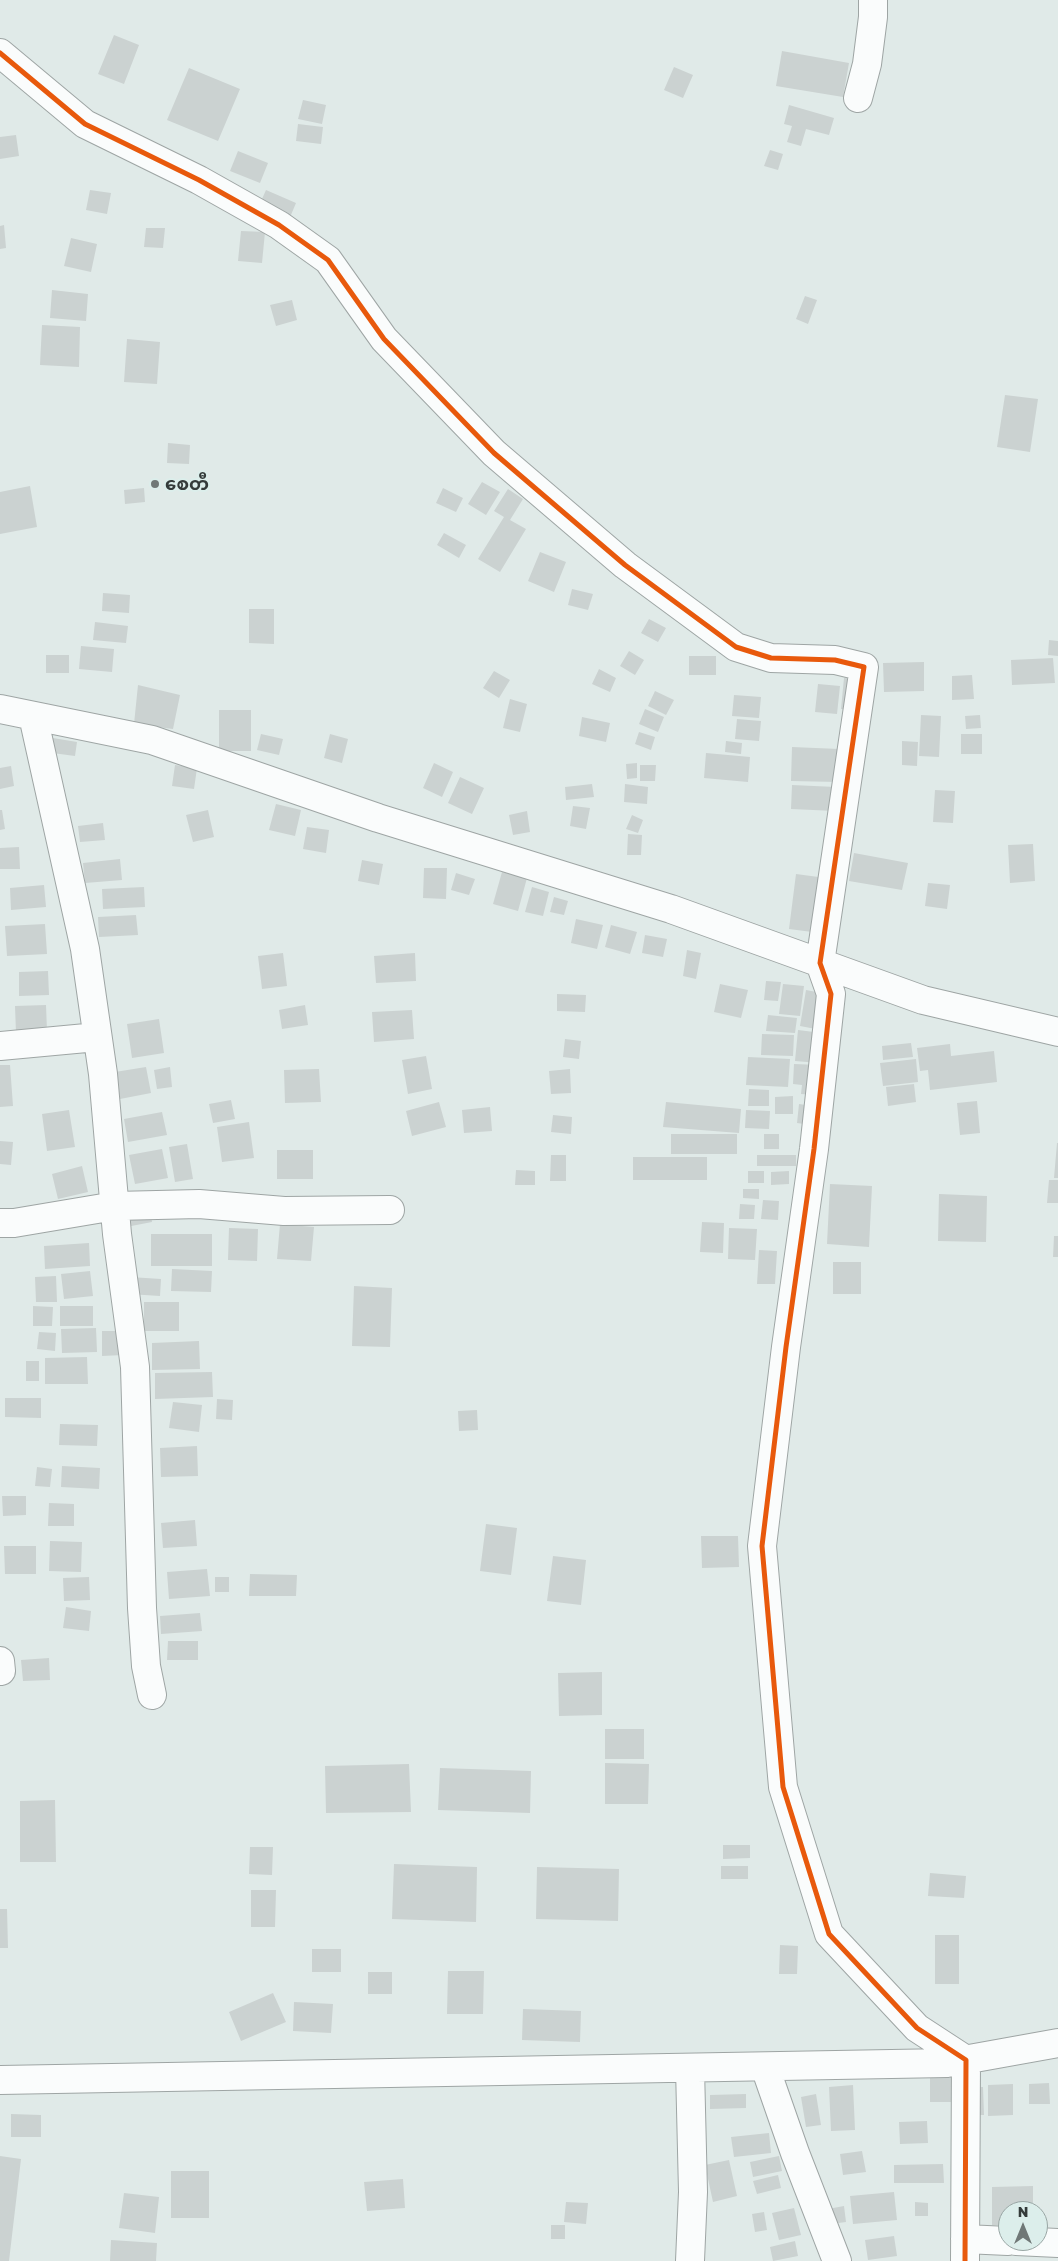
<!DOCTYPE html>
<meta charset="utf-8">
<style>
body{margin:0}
#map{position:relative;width:1058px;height:2261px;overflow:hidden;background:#e0eae8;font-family:"Golos Text",sans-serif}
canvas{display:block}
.north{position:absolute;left:998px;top:2201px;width:50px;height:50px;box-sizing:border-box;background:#dceeeb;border:1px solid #99a6a4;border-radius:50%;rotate:0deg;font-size:14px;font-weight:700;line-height:20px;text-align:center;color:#343b3a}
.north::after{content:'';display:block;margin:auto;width:18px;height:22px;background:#707877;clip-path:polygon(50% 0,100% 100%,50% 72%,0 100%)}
</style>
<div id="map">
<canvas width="1058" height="2261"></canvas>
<div class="north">N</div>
</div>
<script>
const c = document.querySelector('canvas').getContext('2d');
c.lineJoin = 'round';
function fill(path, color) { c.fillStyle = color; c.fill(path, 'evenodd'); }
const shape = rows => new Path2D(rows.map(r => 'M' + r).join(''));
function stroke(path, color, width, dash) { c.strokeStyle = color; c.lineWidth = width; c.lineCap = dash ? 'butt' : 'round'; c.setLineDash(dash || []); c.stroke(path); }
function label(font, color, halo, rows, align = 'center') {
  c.font = font + ' "Golos Text","Noto Sans Myanmar",sans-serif'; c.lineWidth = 4; c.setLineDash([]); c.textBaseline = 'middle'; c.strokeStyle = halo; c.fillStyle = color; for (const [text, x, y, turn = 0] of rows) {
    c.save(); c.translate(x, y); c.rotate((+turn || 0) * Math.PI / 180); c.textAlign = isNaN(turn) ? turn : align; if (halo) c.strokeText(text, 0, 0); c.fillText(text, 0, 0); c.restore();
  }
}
fill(shape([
 [114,35,139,45,124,84,98,74],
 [782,51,849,63,843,97,776,86],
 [674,67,693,75,683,98,664,90],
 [189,68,240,89,218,141,167,120],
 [303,100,326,105,322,124,298,119],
 [789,105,834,118,829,135,806,129,801,146,787,142,792,126,784,124],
 [298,124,323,127,321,144,296,141],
 [16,135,19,156,0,159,0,137],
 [770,150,783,154,778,170,764,166],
 [238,151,268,163,260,183,230,171],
 [90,190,111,193,107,214,86,210],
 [266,190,296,203,288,222,258,208],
 [4,225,6,248,0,249,0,226],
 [146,228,165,228,163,248,144,247],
 [241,231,265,232,262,263,238,261],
 [71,238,97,244,91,272,64,266],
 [52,290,88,294,86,321,50,318],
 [805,296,817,300,808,324,796,319],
 [292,300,297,320,276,326,270,305],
 [42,325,80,327,79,367,40,365],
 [127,339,160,342,157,384,124,382],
 [1005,395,1038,399,1030,452,997,447],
 [168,443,190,445,189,464,167,463],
 [482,482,500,492,486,515,468,504],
 [30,486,37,527,0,534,0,492],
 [144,488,145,502,125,504,124,490],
 [443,488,463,498,456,512,436,503],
 [508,489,523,499,510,520,526,529,500,572,478,559,504,517,494,511],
 [444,533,466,545,459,558,437,545],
 [540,552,566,562,554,592,528,581],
 [572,589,593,594,588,610,568,605],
 [103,593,130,595,129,613,102,611],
 [249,609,274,609,274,644,249,643],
 [649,619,666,628,658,642,641,633],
 [95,622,128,626,126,643,93,640],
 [1049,640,1058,641,1058,656,1048,655],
 [81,646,114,649,112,672,79,669],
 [629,651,644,660,635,675,620,666],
 [46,655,69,655,69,673,46,673],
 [689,656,716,656,716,675,689,675],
 [1053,658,1055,683,1012,685,1011,660],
 [924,662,924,691,884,692,883,663],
 [599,669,616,678,610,692,592,684],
 [494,671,510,680,499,698,483,688],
 [972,675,974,699,952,700,952,676],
 [844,678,858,679,855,710,841,709],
 [818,684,840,686,837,714,815,712],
 [138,685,180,695,173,729,134,724],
 [655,691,674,700,666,715,648,706],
 [734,695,761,697,759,718,732,716],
 [510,699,527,704,520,732,503,728],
 [645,709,664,717,658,732,639,724],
 [219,710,251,710,251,751,219,751],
 [921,715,941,716,939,757,919,756],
 [980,715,981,728,966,729,965,716],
 [582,717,610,723,606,742,579,736],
 [737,719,761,721,759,741,735,739],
 [639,732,655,737,651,750,635,744],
 [261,734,283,739,279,755,257,750],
 [330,734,348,739,342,763,324,758],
 [961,734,982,734,982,754,961,754],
 [47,737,77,742,75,756,45,752],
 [726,741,742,743,741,754,725,752],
 [902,741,918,742,917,766,902,765],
 [792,747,839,749,838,782,791,781],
 [706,753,750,757,748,782,704,778],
 [434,763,453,772,442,797,423,788],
 [637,763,637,778,627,779,626,764],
 [175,765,197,768,194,789,172,786],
 [640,765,656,765,655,781,640,781],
 [11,766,14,786,0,789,0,768],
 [460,777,484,788,472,814,448,803],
 [592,784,594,797,566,800,565,787],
 [625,784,648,787,647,804,624,802],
 [792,785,836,787,835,811,791,809],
 [935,790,955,791,953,823,933,822],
 [276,804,301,810,295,836,269,830],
 [573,806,590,808,586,829,570,826],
 [0,810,2,810,5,829,0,830],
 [208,810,214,837,193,842,186,815],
 [527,811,530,832,513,835,509,815],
 [632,815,643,820,638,833,626,829],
 [103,823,105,840,80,842,78,826],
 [307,827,329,830,326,853,303,849],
 [628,834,642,835,641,855,627,855],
 [1033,844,1035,881,1010,883,1008,845],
 [19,847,20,869,0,869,0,848],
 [854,853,908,863,902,890,849,881],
 [120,859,122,880,85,883,83,863],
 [362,860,383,864,379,885,358,881],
 [424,868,447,868,446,899,423,898],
 [502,872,527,878,518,911,493,904],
 [456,873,475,879,469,895,451,890],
 [796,874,826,878,820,933,789,929],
 [928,883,950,885,947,909,925,906],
 [44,885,46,907,11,910,10,888],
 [144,887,145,907,103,909,102,889],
 [532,887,549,892,543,916,525,912],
 [554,897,568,901,564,915,550,912],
 [136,915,138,935,99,937,98,917],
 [576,919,603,925,597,949,571,943],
 [45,924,47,954,7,956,5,926],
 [611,925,637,932,630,954,605,947],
 [645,935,667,939,663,957,642,953],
 [687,950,701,953,696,979,683,976],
 [283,953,287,986,262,989,258,956],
 [415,953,416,981,376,983,374,956],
 [48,971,49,995,19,996,19,972],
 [766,981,781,982,778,1001,764,1000],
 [720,984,748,990,741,1018,714,1012],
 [783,984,804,986,800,1016,779,1014],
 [806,990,827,994,821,1030,800,1026],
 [557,994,586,995,585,1012,557,1011],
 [46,1005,47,1031,16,1033,15,1006],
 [305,1005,308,1025,282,1029,279,1010],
 [412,1010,414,1039,374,1042,372,1012],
 [768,1015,797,1018,795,1033,766,1031],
 [159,1019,164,1053,132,1058,127,1024],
 [798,1030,822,1033,819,1063,795,1061],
 [762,1034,794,1035,793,1056,761,1055],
 [565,1039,581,1041,579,1059,563,1057],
 [911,1043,913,1057,883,1060,882,1046],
 [950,1044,951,1056,994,1051,997,1082,930,1090,928,1070,920,1071,917,1048],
 [426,1056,432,1089,408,1094,402,1060],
 [748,1057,790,1059,788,1087,746,1085],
 [916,1059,918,1082,883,1086,880,1063],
 [794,1064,819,1065,817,1095,801,1094,802,1085,793,1084],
 [0,1065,10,1065,13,1106,0,1107],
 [146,1067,151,1093,120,1099,115,1072],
 [170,1067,172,1087,157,1089,154,1070],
 [319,1069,321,1102,285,1103,284,1070],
 [570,1069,571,1093,551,1094,549,1071],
 [914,1084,916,1102,888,1106,886,1087],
 [749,1089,769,1090,769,1106,748,1106],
 [793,1096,793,1114,775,1114,775,1097],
 [231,1100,235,1119,213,1123,209,1104],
 [977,1101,980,1133,960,1135,957,1103],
 [439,1102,446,1127,412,1136,406,1111],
 [666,1102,741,1109,739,1133,663,1127],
 [799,1104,813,1106,811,1125,797,1123],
 [490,1107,492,1131,464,1133,462,1110],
 [69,1110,75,1147,47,1151,42,1114],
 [746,1110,770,1111,769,1129,745,1128],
 [162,1112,167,1135,128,1142,124,1119],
 [553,1115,572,1117,571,1134,551,1132],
 [249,1122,254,1158,222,1162,217,1127],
 [671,1134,737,1134,737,1154,671,1154],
 [764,1134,779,1134,779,1149,764,1149],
 [0,1141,13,1142,11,1165,0,1164],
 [1057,1143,1058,1143,1058,1178,1054,1178],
 [187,1144,193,1179,175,1182,169,1147],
 [162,1149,168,1178,135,1184,129,1155],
 [277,1150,313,1150,313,1179,277,1179],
 [551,1155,566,1155,566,1181,550,1181],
 [757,1155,796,1155,796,1166,757,1166],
 [633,1157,707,1157,707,1180,633,1180],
 [82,1166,88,1192,58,1199,52,1174],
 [516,1170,535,1171,535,1185,515,1185],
 [748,1171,764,1171,764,1183,748,1183],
 [789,1171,789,1184,771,1185,771,1172],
 [1049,1180,1058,1180,1058,1203,1047,1203],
 [830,1184,872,1186,869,1247,827,1244],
 [743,1189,759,1189,759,1199,743,1198],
 [939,1194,987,1196,986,1242,938,1241],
 [763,1200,779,1201,778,1220,761,1219],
 [740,1204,755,1205,754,1219,739,1219],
 [150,1207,152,1222,121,1228,119,1213],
 [702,1222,724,1223,723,1253,700,1252],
 [280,1224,314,1227,311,1261,277,1259],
 [229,1228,258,1229,257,1261,228,1260],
 [729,1228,757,1229,755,1260,728,1259],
 [151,1234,212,1234,212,1266,151,1266],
 [1054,1236,1058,1236,1058,1257,1053,1257],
 [89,1243,90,1266,45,1269,44,1246],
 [759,1250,777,1251,775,1284,757,1284],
 [833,1262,861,1262,861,1294,833,1294],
 [172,1269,212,1271,211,1292,171,1291],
 [90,1271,93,1296,64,1299,61,1274],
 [56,1276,57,1302,36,1302,35,1277],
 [130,1277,161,1279,160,1296,129,1294],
 [354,1286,392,1288,390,1347,352,1346],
 [144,1302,179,1302,179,1331,144,1331],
 [33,1306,53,1307,52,1326,33,1326],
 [60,1306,93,1306,93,1326,60,1326],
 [96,1328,97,1352,62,1353,61,1329],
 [102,1331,122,1331,123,1355,102,1356],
 [39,1332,56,1333,55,1351,37,1349],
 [199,1341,200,1369,152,1370,152,1343],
 [87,1357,88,1384,45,1384,45,1358],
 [26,1361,39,1361,39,1381,26,1381],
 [212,1372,213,1397,155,1399,155,1373],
 [5,1398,41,1398,41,1418,5,1417],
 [217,1399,233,1400,232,1420,216,1419],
 [173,1402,202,1405,199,1432,169,1428],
 [477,1410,478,1430,459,1431,458,1411],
 [60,1424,98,1425,97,1446,59,1445],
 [197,1446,198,1476,161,1477,160,1448],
 [62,1466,100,1468,99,1489,61,1487],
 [37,1467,52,1469,50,1487,35,1486],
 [2,1496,26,1496,26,1515,3,1516],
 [49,1503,74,1504,74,1526,48,1526],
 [195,1520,197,1546,163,1548,161,1523],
 [486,1524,517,1528,511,1575,480,1571],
 [701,1536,738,1536,739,1567,702,1568],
 [50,1541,82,1542,81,1572,49,1571],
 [4,1546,36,1546,36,1574,5,1574],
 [553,1556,586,1560,581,1605,547,1601],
 [207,1569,210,1596,169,1599,167,1572],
 [250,1574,297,1575,296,1596,249,1596],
 [89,1577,90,1600,64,1601,63,1578],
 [215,1577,229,1577,229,1592,215,1592],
 [66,1607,91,1611,89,1631,63,1628],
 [200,1613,202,1631,161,1634,160,1616],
 [168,1641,198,1641,198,1660,167,1660],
 [49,1658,50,1680,23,1681,21,1660],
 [602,1672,602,1715,559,1716,558,1673],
 [605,1729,644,1729,644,1759,605,1759],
 [605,1763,649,1764,648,1804,605,1804],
 [409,1764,411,1812,326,1813,325,1766],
 [440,1768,531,1771,530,1813,438,1810],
 [55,1800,56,1862,20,1862,20,1801],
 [723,1845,750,1845,750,1858,723,1859],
 [250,1847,273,1847,272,1875,249,1874],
 [394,1864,477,1867,476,1922,392,1919],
 [721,1866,748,1866,748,1879,721,1879],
 [537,1867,619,1869,618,1921,536,1919],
 [930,1873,966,1876,964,1898,928,1896],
 [251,1890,276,1890,275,1927,251,1927],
 [0,1909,7,1909,8,1948,0,1948],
 [935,1935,959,1935,959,1984,935,1984],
 [780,1945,798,1946,797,1974,779,1974],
 [312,1949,341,1949,341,1972,312,1972],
 [448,1971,484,1971,483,2014,447,2014],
 [368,1972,392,1972,392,1994,368,1994],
 [273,1993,286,2022,241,2041,229,2012],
 [294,2002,333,2004,331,2033,293,2031],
 [523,2009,581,2011,580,2042,522,2040],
 [930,2078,958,2078,958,2102,930,2102],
 [1049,2083,1050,2104,1029,2104,1029,2084],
 [1013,2084,1013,2115,988,2116,988,2085],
 [853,2085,855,2130,831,2131,829,2087],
 [967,2087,983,2087,984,2115,968,2115],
 [746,2094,746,2108,710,2109,710,2095],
 [816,2094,821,2125,806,2127,801,2097],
 [11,2114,41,2115,41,2137,11,2137],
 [927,2121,928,2143,900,2144,899,2122],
 [769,2133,771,2153,734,2157,731,2137],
 [862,2151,866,2172,843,2175,840,2154],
 [0,2156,21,2159,9,2261,0,2261],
 [779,2156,782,2171,753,2177,750,2162],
 [729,2160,737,2196,713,2202,705,2165],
 [943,2164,944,2183,894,2183,894,2165],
 [171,2171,209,2171,209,2218,171,2218],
 [778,2175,781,2188,757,2194,753,2181],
 [403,2179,405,2208,367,2211,364,2182],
 [1033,2186,1033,2211,1008,2211,1008,2225,992,2225,992,2187],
 [894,2192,897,2220,853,2224,850,2196],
 [124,2193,159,2197,155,2233,119,2228],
 [566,2202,588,2203,586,2224,564,2222],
 [915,2202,928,2203,928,2216,915,2216],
 [844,2206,846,2222,831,2224,828,2209],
 [794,2208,801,2235,779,2240,772,2213],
 [764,2212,767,2230,755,2232,752,2214],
 [551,2225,565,2225,565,2239,551,2239],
 [894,2236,897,2256,868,2260,865,2240],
 [111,2240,157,2243,156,2261,110,2261],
 [795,2241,798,2256,773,2261,770,2247]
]), '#cbd2d1');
const minor = shape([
 [0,53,85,124,199,180,279,225,328,260,384,339,494,453,625,565,736,647,771,658,835,660,864,667,820,963,831,994,814,1149,786,1347,762,1546,783,1787,829,1934,917,2028,966,2060,965,2261],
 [858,98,867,64,873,17,873,0],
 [0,709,152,740,378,818,671,909,923,1000,1058,1032],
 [33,716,85,949,103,1074,117,1234,135,1367,142,1608,146,1666,152,1695],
 [0,1046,97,1037],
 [0,1223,14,1223,115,1206,199,1204,284,1211,390,1210],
 [0,1661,1,1671],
 [765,2067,795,2153,837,2261],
 [0,2080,947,2063,1058,2043],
 [965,2239,1008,2241],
 [1016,2241,1058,2243],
 [690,2261,693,2192,690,2068]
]);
stroke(minor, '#9ea5a4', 30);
stroke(minor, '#fafcfc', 28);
stroke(shape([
 [0,53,85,124,199,180,279,225,328,260,384,339,494,453,625,565,736,647,771,658,835,660,864,667,820,963,831,994,814,1149,786,1347,762,1546,783,1787,829,1934,917,2028,966,2060,965,2261]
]), '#e8590c', 5);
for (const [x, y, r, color] of [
 [155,484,5,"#707877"]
]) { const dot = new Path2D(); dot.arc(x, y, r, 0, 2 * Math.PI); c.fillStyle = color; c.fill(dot); stroke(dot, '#dceeeb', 2); }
label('bold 18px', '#343b3a', '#dceeeb', [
 ["စေတီ",165,484]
], 'left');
</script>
